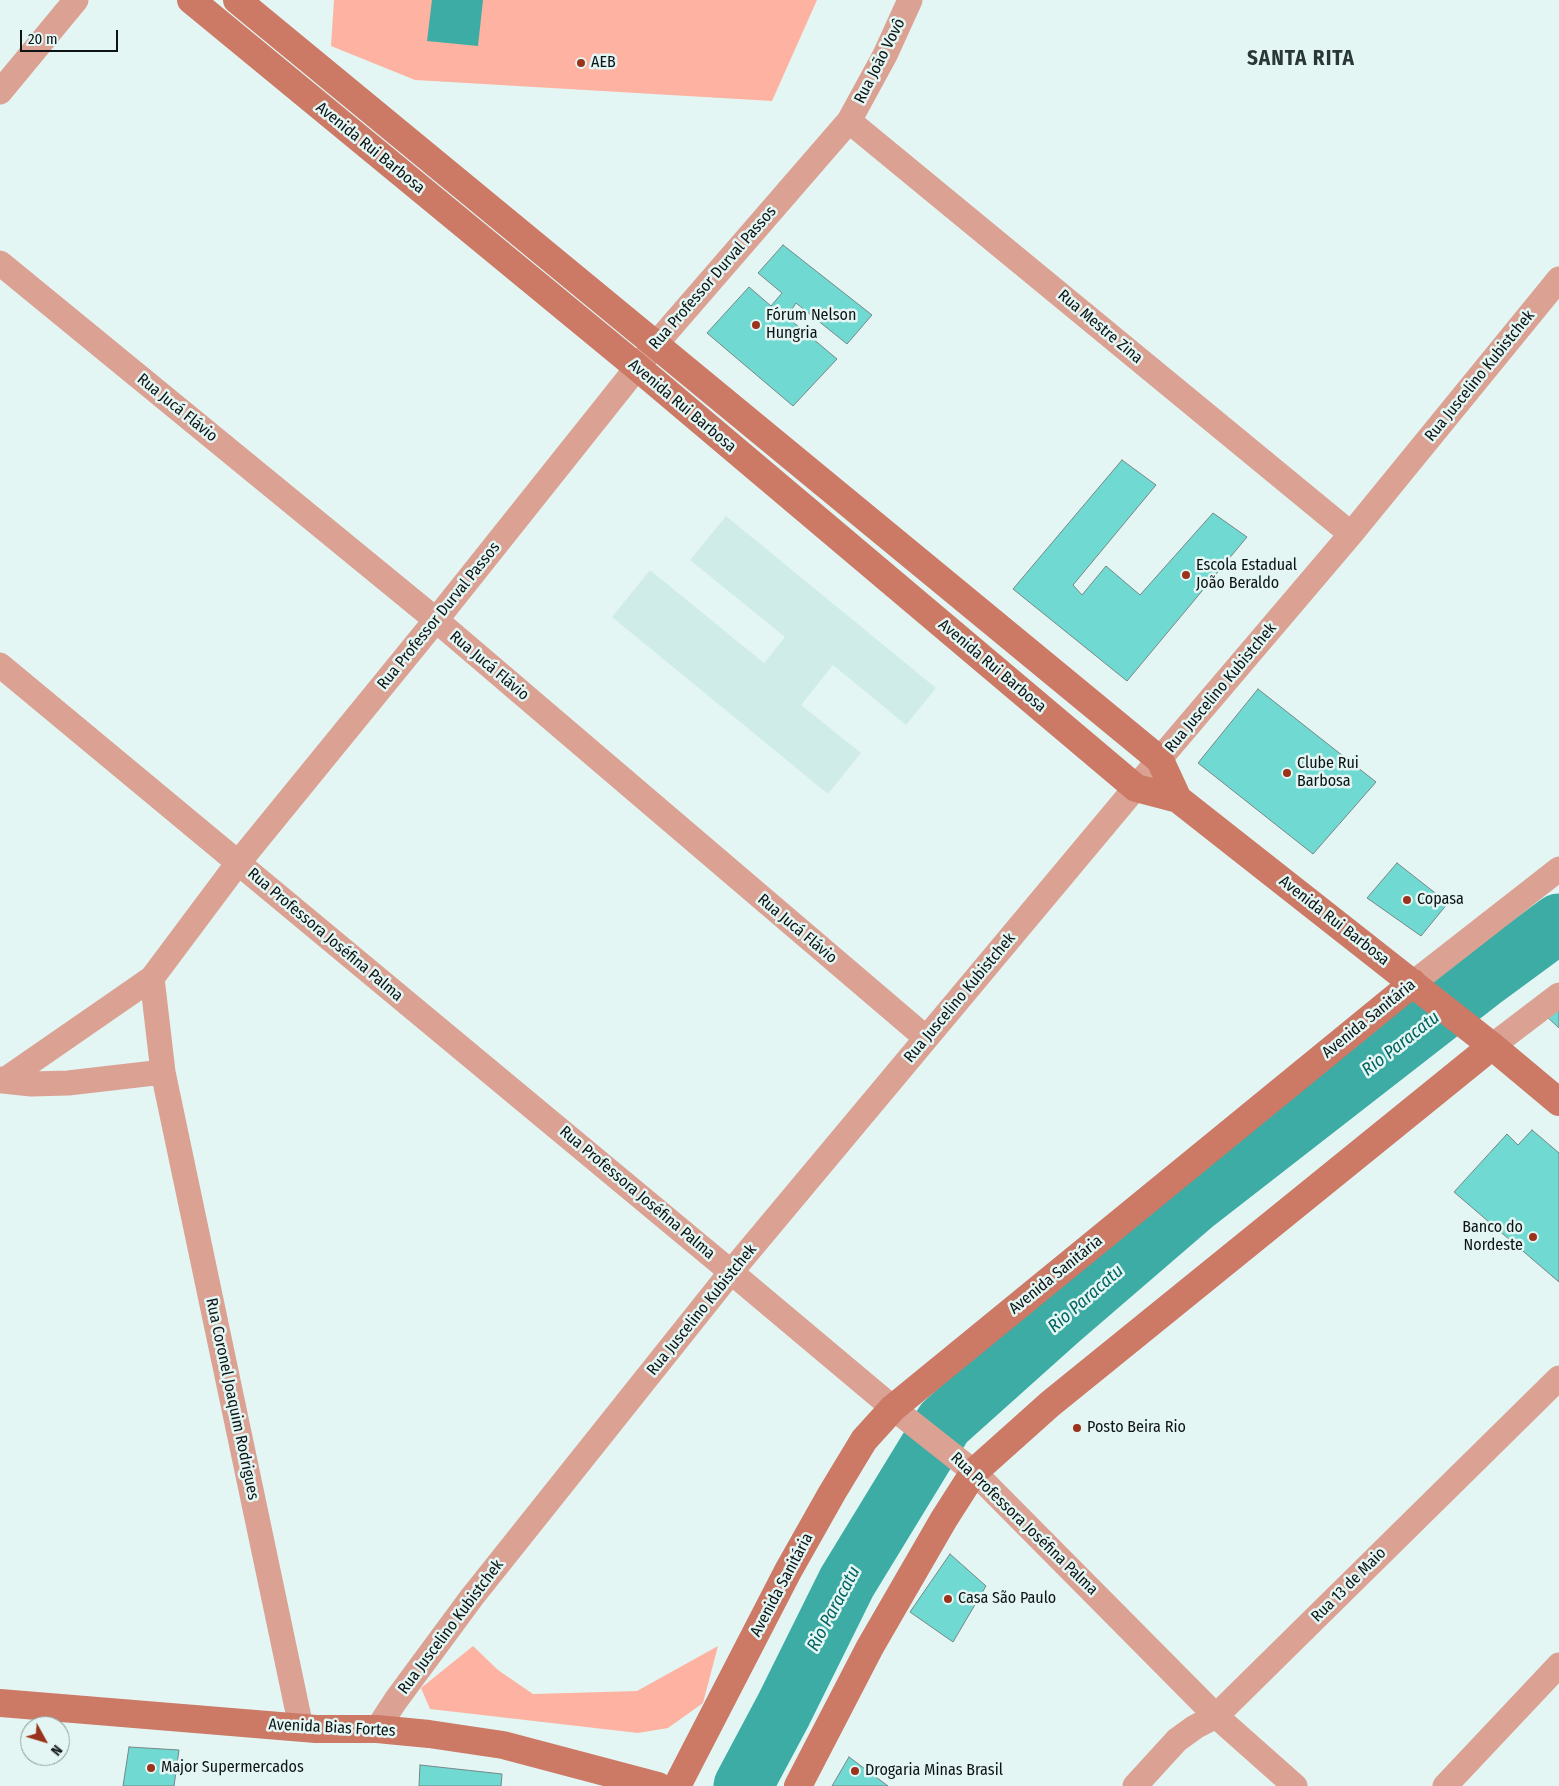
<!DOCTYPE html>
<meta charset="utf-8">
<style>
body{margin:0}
#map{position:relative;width:1559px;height:1786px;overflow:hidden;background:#e3f6f4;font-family:"Fira Sans Condensed",sans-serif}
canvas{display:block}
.north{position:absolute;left:20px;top:1716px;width:50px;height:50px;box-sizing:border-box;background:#e3f6f4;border:1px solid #8d9c9a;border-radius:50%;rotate:129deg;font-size:14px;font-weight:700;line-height:20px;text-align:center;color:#0d1413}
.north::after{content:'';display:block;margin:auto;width:18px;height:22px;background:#9b321b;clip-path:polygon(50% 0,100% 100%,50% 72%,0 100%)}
.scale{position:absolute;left:20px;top:30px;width:98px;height:22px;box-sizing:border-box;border:2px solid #0d1413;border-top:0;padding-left:6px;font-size:15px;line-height:18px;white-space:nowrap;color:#0d1413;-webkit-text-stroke:4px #e3f6f4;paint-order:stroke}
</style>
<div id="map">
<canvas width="1559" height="1786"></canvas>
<div class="north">N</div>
<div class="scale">20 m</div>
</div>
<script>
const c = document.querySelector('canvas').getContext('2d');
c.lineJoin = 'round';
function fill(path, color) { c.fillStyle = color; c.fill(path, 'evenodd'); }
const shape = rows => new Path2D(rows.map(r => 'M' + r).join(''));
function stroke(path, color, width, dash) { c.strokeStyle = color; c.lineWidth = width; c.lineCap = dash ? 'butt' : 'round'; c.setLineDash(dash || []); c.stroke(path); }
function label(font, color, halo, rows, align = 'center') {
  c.font = font + ' "Fira Sans Condensed",sans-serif'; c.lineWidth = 5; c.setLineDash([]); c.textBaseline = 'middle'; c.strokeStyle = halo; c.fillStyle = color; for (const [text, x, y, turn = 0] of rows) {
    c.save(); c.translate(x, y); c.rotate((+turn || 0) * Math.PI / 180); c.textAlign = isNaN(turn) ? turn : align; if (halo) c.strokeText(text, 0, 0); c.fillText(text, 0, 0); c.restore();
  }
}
fill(shape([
 [726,516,936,688,906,725,833,665,801,705,861,753,828,794,612,617,650,570,764,663,785,637,690,560]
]), '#d0ece9');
fill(shape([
 [334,0,817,0,772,101,415,80,331,46],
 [473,1646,498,1670,533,1694,637,1691,718,1646,703,1703,668,1728,638,1733,430,1709,421,1688]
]), '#feb3a2');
fill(shape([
 [432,0,483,0,478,46,427,41]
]), '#3daca5');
stroke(shape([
 [743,1786,783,1711,847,1582,944,1423,1059,1320,1195,1203,1483,979,1559,923]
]), '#3daca5', 59);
const building = shape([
 [783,245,872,315,847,344,796,303,787,317,837,359,793,406,707,333,749,287,771,306,782,293,758,273,783,245],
 [1122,460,1156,485,1073,585,1082,595,1106,566,1140,595,1213,513,1247,537,1127,681,1013,589,1122,460],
 [1258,689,1376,782,1313,854,1198,763,1258,689],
 [1397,863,1448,903,1421,936,1367,898,1397,863],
 [1559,1005,1559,1028,1545,1015,1559,1005],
 [1532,1130,1559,1153,1559,1282,1454,1192,1507,1134,1518,1145,1532,1130],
 [950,1554,986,1586,953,1642,910,1612,950,1554],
 [129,1747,179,1750,174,1786,123,1786,129,1747],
 [849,1757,888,1786,832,1786,849,1757],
 [420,1765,502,1774,501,1786,419,1786,420,1765]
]);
fill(building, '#6fd9d2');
stroke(building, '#768786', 1);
stroke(shape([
 [0,92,76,0],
 [849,121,1351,534],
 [0,263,436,620,926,1038],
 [0,665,731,1272,893,1408,974,1472,1216,1716,1295,1786],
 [152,978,163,1072,301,1727],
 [1413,983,1559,869],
 [1492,1046,1559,995],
 [0,1079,3,1081,31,1084,68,1083,163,1072],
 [3,1081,152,978,238,863,436,620,655,345,849,121,885,55,910,0],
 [377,1729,396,1700,472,1597,731,1272,1147,774,1351,534,1559,279],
 [1135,1786,1177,1740,1195,1727,1216,1716,1559,1378],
 [1445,1786,1559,1665]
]), '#dba294', 25);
stroke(shape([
 [191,0,637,367,1136,788,1178,799,1492,1046,1559,1102],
 [237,0,1160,760,1178,799],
 [0,1703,316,1729,377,1729,429,1734,503,1745,658,1786],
 [677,1786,788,1571,832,1493,864,1440,893,1408,1413,983],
 [798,1786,870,1647,944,1519,974,1472,1050,1404,1492,1046]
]), '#cc7966', 28);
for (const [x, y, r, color] of [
 [581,63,5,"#9b321b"],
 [756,325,5,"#9b321b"],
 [1186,575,5,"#9b321b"],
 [1287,773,5,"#9b321b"],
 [1407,900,5,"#9b321b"],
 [1533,1237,5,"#9b321b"],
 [1077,1428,5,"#9b321b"],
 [948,1599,5,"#9b321b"],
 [151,1768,5,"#9b321b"],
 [855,1771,5,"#9b321b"]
]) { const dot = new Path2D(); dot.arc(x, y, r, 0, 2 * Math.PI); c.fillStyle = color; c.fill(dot); stroke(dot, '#e3f6f4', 2); }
label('16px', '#0d1413', '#e3f6f4', [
 ["Rua João Vovô",880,61,-63],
 ["Avenida Rui Barbosa",370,148,39],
 ["Rua Professor Durval Passos",713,278,-49],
 ["Rua Mestre Zina",1100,327,40],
 ["Rua Juscelino Kubistchek",1480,376,-51],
 ["Avenida Rui Barbosa",682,406,40],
 ["Rua Jucá Flávio",177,408,39],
 ["Rua Professor Durval Passos",439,616,-51],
 ["Rua Jucá Flávio",489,666,40],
 ["Avenida Rui Barbosa",992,666,40],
 ["Rua Juscelino Kubistchek",1221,688,-50],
 ["Avenida Rui Barbosa",1334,921,38],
 ["Rua Jucá Flávio",797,929,40],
 ["Rua Professora Joséfina Palma",325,935,40],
 ["Rua Juscelino Kubistchek",960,998,-50],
 ["Avenida Sanitária",1369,1019,-39],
 ["Rua Professora Joséfina Palma",637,1193,40],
 ["Avenida Sanitária",1056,1275,-39],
 ["Rua Juscelino Kubistchek",702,1310,-51],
 ["Rua Coronel Joaquim Rodrigues",232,1399,78],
 ["Rua Professora Joséfina Palma",1024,1524,44],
 ["Avenida Sanitária",782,1585,-62],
 ["Rua 13 de Maio",1349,1585,-45],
 ["Rua Juscelino Kubistchek",451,1627,-53],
 ["Avenida Bias Fortes",332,1728,3]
]);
label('16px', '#0d1413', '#e3f6f4', [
 ["AEB",591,63],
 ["Fórum Nelson",766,316],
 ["Hungria",766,334],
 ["Escola Estadual",1196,566],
 ["João Beraldo",1196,584],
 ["Clube Rui",1297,764],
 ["Barbosa",1297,782],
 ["Copasa",1417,900],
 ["Banco do",1523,1228,"right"],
 ["Nordeste",1523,1246,"right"],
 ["Posto Beira Rio",1087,1428],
 ["Casa São Paulo",958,1599],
 ["Major Supermercados",161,1768],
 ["Drogaria Minas Brasil",865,1771]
], 'left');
label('italic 18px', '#01635f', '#e3f6f4', [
 ["Rio Paracatu",1401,1044,-38],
 ["Rio Paracatu",1086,1299,-41],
 ["Rio Paracatu",834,1609,-62]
]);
c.letterSpacing = '1px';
label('bold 21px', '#293836', '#e3f6f4', [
 ["SANTA RITA",1301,59]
]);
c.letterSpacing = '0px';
</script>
